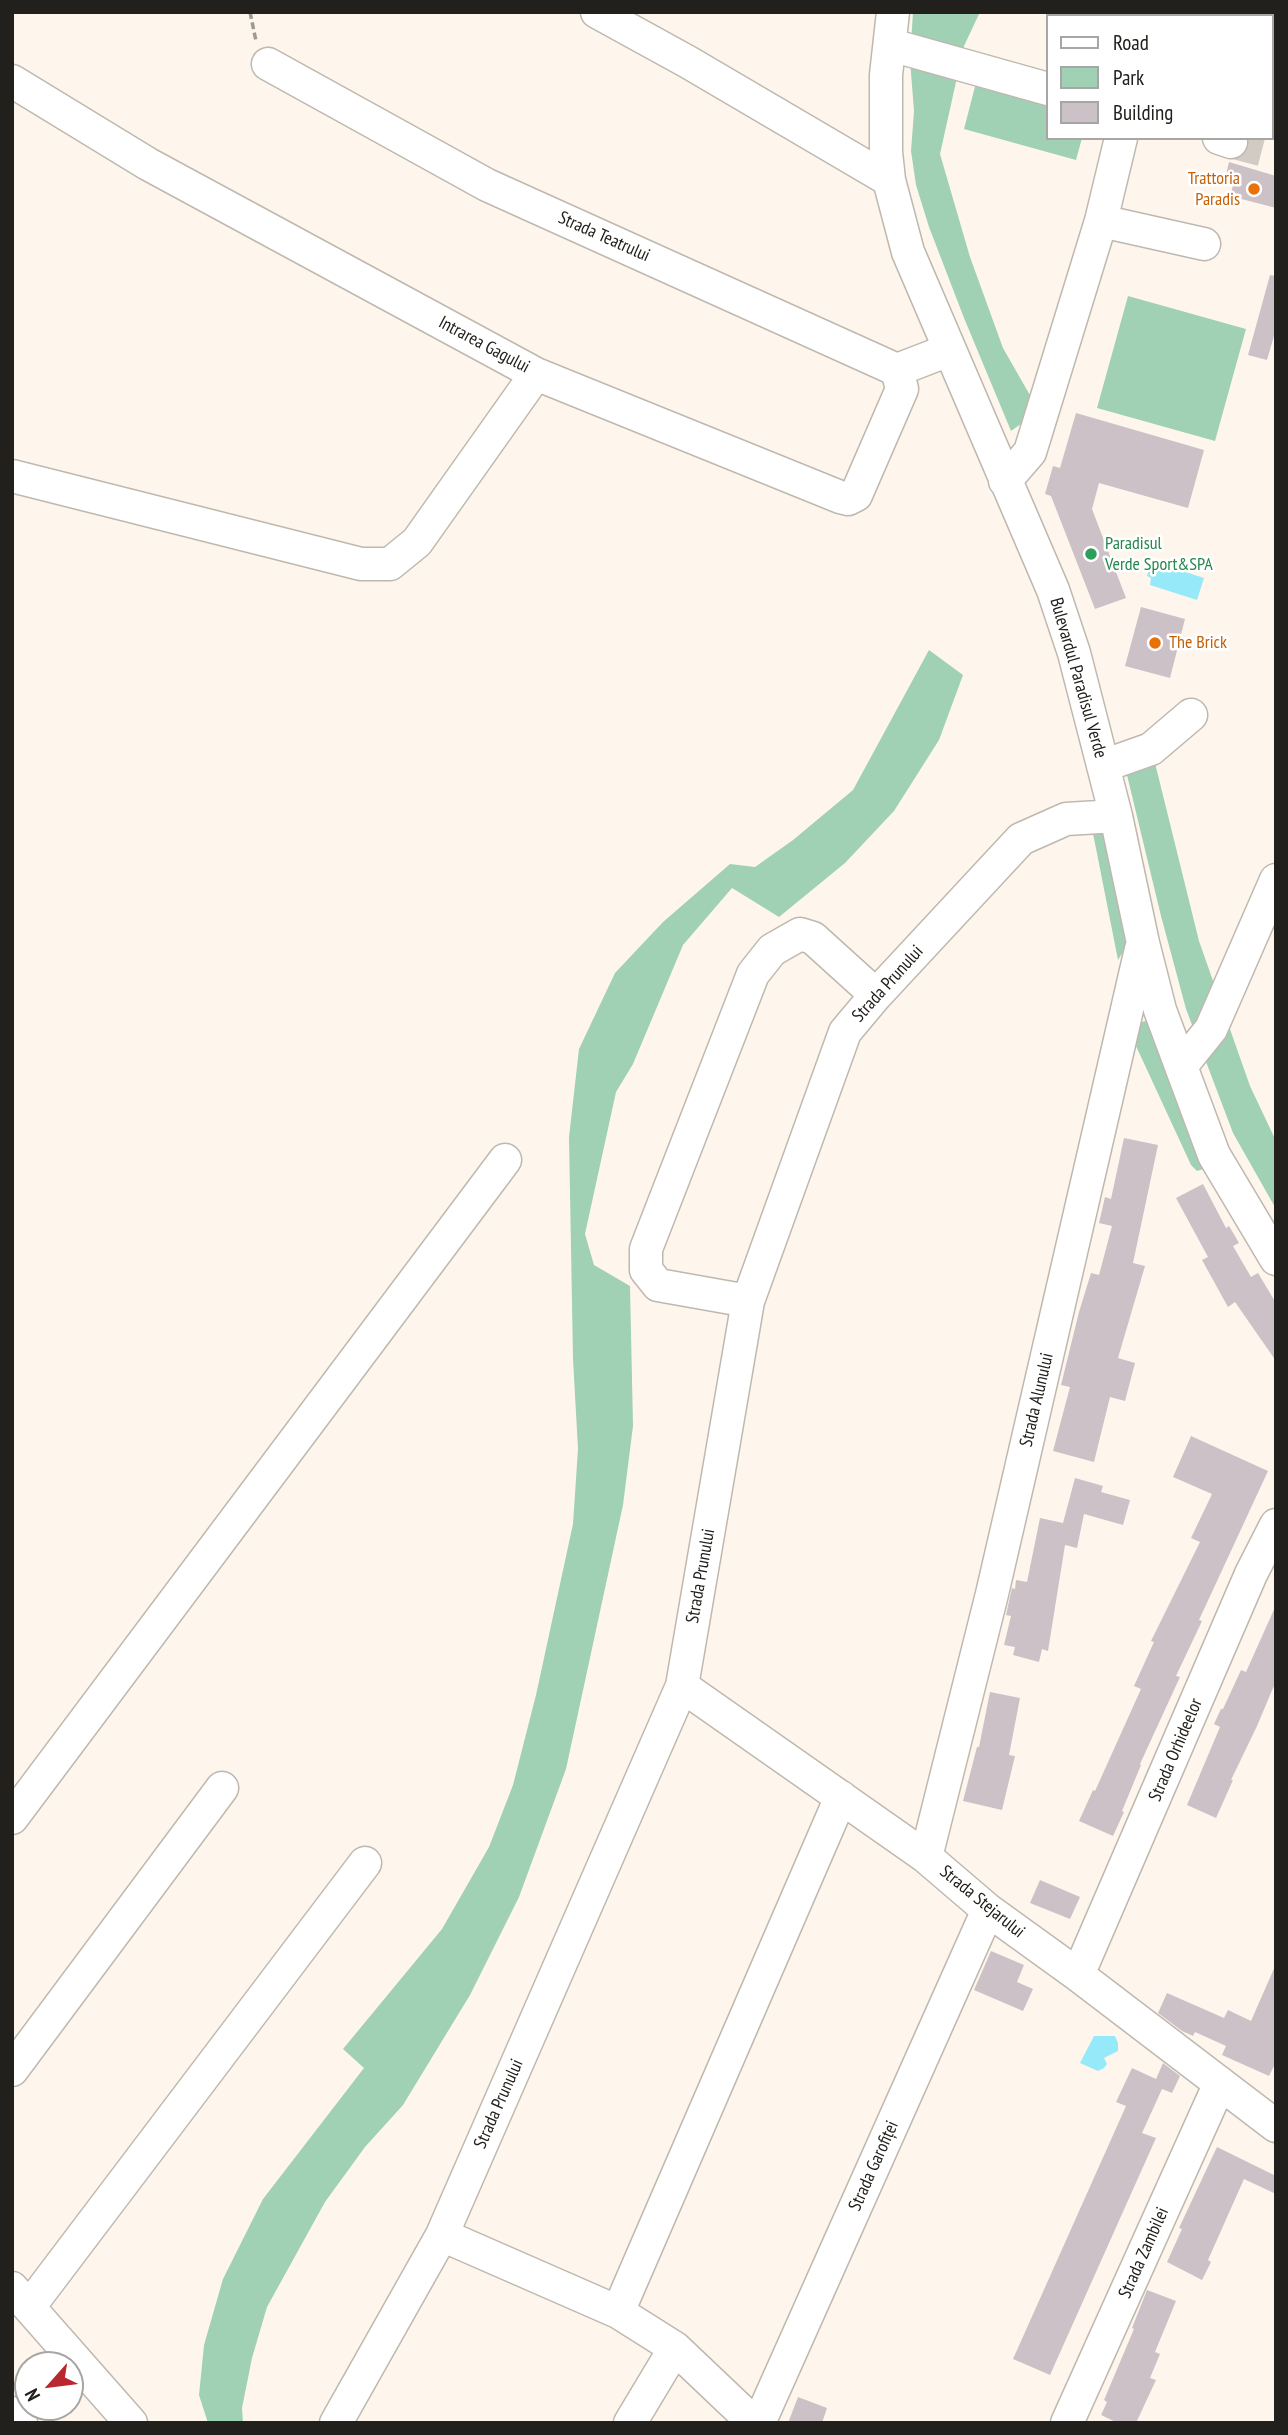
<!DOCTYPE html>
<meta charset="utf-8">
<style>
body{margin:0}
#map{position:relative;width:1288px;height:2435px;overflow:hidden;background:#fef6ed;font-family:"PT Sans Narrow",sans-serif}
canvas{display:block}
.frame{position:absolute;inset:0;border:14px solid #22201c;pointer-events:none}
.legend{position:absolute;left:1046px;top:14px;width:228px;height:126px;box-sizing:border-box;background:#fff;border:2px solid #a7a6a4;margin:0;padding:9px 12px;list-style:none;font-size:21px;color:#22201c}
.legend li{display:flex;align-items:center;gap:14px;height:35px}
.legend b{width:35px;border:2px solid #a7a6a4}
.north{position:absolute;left:14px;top:2351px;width:70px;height:70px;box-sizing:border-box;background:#fff;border:2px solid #a7a6a4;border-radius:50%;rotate:242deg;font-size:19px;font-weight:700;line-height:28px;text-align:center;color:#22201c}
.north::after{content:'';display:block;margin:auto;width:24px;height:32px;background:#b8282e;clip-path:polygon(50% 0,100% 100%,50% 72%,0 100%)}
</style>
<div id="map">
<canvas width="1288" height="2435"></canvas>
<div class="frame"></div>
<ul class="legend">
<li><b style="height:9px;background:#fff"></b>Road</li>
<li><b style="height:19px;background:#a0d1b4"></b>Park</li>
<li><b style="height:19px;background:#ccc1c7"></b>Building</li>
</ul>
<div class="north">N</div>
</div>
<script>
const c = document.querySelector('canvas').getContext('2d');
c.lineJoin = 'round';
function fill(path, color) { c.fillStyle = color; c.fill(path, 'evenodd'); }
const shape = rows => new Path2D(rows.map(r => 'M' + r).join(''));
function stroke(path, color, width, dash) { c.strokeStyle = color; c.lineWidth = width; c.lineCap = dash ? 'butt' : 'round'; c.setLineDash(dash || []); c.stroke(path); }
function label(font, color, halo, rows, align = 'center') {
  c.font = font + ' "PT Sans Narrow",sans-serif'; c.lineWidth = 5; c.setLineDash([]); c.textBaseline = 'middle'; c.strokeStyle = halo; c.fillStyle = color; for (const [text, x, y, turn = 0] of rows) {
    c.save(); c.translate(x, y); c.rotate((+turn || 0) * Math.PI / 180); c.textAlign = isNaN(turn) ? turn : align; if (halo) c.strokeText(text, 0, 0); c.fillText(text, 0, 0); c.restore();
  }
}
fill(shape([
 [913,12,980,12,964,46,940,154,970,257,1003,348,1039,411,1011,431,964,318,929,227,916,185,911,151,914,111,910,60],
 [978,75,1048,94,1048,138,1082,138,1076,160,964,129],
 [1128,296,1246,329,1215,441,1097,408],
 [929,650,963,675,939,740,894,811,845,863,779,917,732,888,683,945,633,1064,616,1092,585,1234,594,1265,630,1286,633,1426,623,1505,566,1769,519,1897,470,1995,403,2105,365,2147,325,2202,267,2307,252,2358,242,2408,243,2423,208,2423,199,2395,204,2345,223,2279,263,2199,364,2068,343,2049,442,1929,489,1847,513,1785,536,1695,573,1524,578,1449,573,1359,569,1137,579,1049,615,973,663,922,730,864,755,867,793,840,853,790],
 [1155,763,1199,941,1250,1086,1276,1141,1276,1209,1233,1133,1186,1009,1161,916,1126,771],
 [1112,799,1136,931,1118,960,1088,808],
 [1156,1019,1210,1167,1197,1171,1191,1165,1136,1046,1141,1022]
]), '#a0d1b4');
fill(shape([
 [1155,562,1204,578,1197,600,1150,585,1151,578,1147,576,1149,569,1153,570],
 [1094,2036,1115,2036,1118,2043,1118,2051,1104,2058,1107,2064,1104,2068,1098,2071,1080,2063]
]), '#96e9f8');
fill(shape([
 [1229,162,1276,176,1276,208,1230,196,1234,182,1225,179],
 [1270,275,1276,276,1276,329,1267,360,1248,355],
 [1076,413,1204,450,1188,508,1099,483,1092,509,1126,598,1095,609,1051,496,1045,494,1053,466,1060,468],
 [1141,607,1185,619,1170,678,1125,666],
 [1124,1138,1158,1145,1133,1263,1145,1266,1118,1358,1135,1363,1125,1401,1110,1397,1094,1462,1053,1451,1070,1387,1061,1385,1079,1312,1091,1273,1099,1275,1112,1226,1099,1223,1105,1197,1111,1199],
 [1203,1184,1226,1228,1229,1226,1239,1243,1233,1246,1251,1277,1258,1273,1276,1303,1276,1361,1235,1302,1228,1307,1202,1260,1208,1257,1176,1198],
 [1191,1436,1268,1471,1199,1620,1202,1621,1176,1676,1180,1677,1140,1764,1141,1765,1122,1811,1124,1812,1113,1836,1079,1821,1093,1790,1095,1791,1141,1689,1134,1686,1154,1642,1151,1641,1200,1542,1191,1538,1212,1494,1173,1477],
 [1075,1478,1103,1486,1101,1492,1130,1500,1123,1525,1084,1514,1077,1548,1065,1545,1048,1651,1042,1649,1039,1662,1013,1655,1015,1647,1004,1645,1011,1616,1006,1615,1012,1588,1015,1589,1016,1580,1027,1582,1040,1518,1063,1523],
 [1276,1605,1276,1681,1257,1726,1231,1780,1233,1780,1216,1818,1187,1805,1220,1727,1214,1724,1221,1709,1223,1709,1241,1670,1246,1672],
 [990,1692,1020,1698,1009,1755,1015,1756,1002,1810,963,1801,977,1747,979,1747],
 [1040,1880,1080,1897,1070,1919,1030,1903],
 [991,1951,1024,1965,1017,1982,1033,1989,1023,2011,974,1990],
 [1276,1964,1276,2062,1269,2076,1222,2055,1226,2046,1195,2032,1193,2036,1182,2031,1158,2013,1167,1993,1224,2018,1228,2010,1251,2021],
 [1163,2063,1180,2076,1172,2093,1162,2089,1142,2133,1156,2138,1050,2375,1013,2359,1126,2106,1116,2102,1132,2068,1156,2079],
 [1217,2147,1276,2176,1276,2194,1244,2179,1208,2260,1211,2262,1202,2280,1167,2262,1182,2229,1179,2228],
 [1147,2290,1176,2301,1155,2352,1160,2354,1150,2378,1156,2380,1136,2423,1118,2423,1101,2415,1107,2402,1104,2400,1134,2329,1132,2328],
 [798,2397,827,2408,822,2423,788,2423]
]), '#ccc1c7');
stroke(shape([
 [1231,142,1276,154]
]), '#d2cbc3', 32, [32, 16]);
const minor = shape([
 [597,12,688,62,889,180],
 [893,12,886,75,886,152,889,180,908,252,1053,590,1074,653,1116,816,1143,943,1160,1010,1214,1155,1276,1259],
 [891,45,1048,89],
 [268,64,487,185,897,370],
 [12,81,148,164,536,374,840,497,848,499,856,495,902,389,897,370],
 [1219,138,1231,142],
 [1101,221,1204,244],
 [897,370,949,350],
 [12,476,361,564,390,564,417,542,536,374],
 [1005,481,1030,452,1101,221,1121,138],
 [1103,766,1151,749,1191,715],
 [1182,1065,1211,1029,1276,880],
 [748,1301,658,1285,646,1270,646,1249,753,974,772,950,800,934,813,938,876,995],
 [682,1686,926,1857,988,1910,1078,1975,1276,2126],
 [12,1818,505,1160],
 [926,1857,992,1594,1141,949],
 [1078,1975,1251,1574,1276,1525],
 [12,2070,222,1788],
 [442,2235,618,2312,675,2348,754,2423],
 [12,2288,131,2423],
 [29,2307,365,1863],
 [618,2312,841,1797],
 [12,2413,21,2423],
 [336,2423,442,2235,682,1686,748,1301,845,1032,876,995,1021,839,1066,819,1116,816],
 [630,2423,675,2348],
 [759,2423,988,1910],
 [1067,2423,1220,2083]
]);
stroke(minor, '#bfb8af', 35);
stroke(shape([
 [250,12,256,41]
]), '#9e9992', 3.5, [7, 3.5]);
stroke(minor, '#fff', 32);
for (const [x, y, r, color] of [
 [1254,189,7,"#e8710a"],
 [1091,554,7,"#2e9e5b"],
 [1155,643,7,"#e8710a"]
]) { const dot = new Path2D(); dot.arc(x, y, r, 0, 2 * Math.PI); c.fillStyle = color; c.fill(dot); stroke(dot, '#fff', 2.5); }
label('18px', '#c56008', '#fff', [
 ["Trattoria",1240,179],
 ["Paradis",1240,200],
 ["The Brick",1169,643,"left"]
], 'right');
label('18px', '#22201c', '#fff', [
 ["Strada Teatrului",604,237,24],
 ["Intrarea Gagului",484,345,28],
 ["Bulevardul Paradisul Verde",1078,678,74],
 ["Strada Prunului",888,984,-48],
 ["Strada Alunului",1037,1400,-77],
 ["Strada Prunului",701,1576,-80],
 ["Strada Orhideelor",1176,1750,-67],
 ["Strada Stejarului",982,1902,39],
 ["Strada Prunului",499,2104,-66],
 ["Strada Garofiței",874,2166,-66],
 ["Strada Zambilei",1144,2253,-66]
]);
label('18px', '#27864d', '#fff', [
 ["Paradisul",1105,544],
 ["Verde Sport&SPA",1105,565]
], 'left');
</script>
